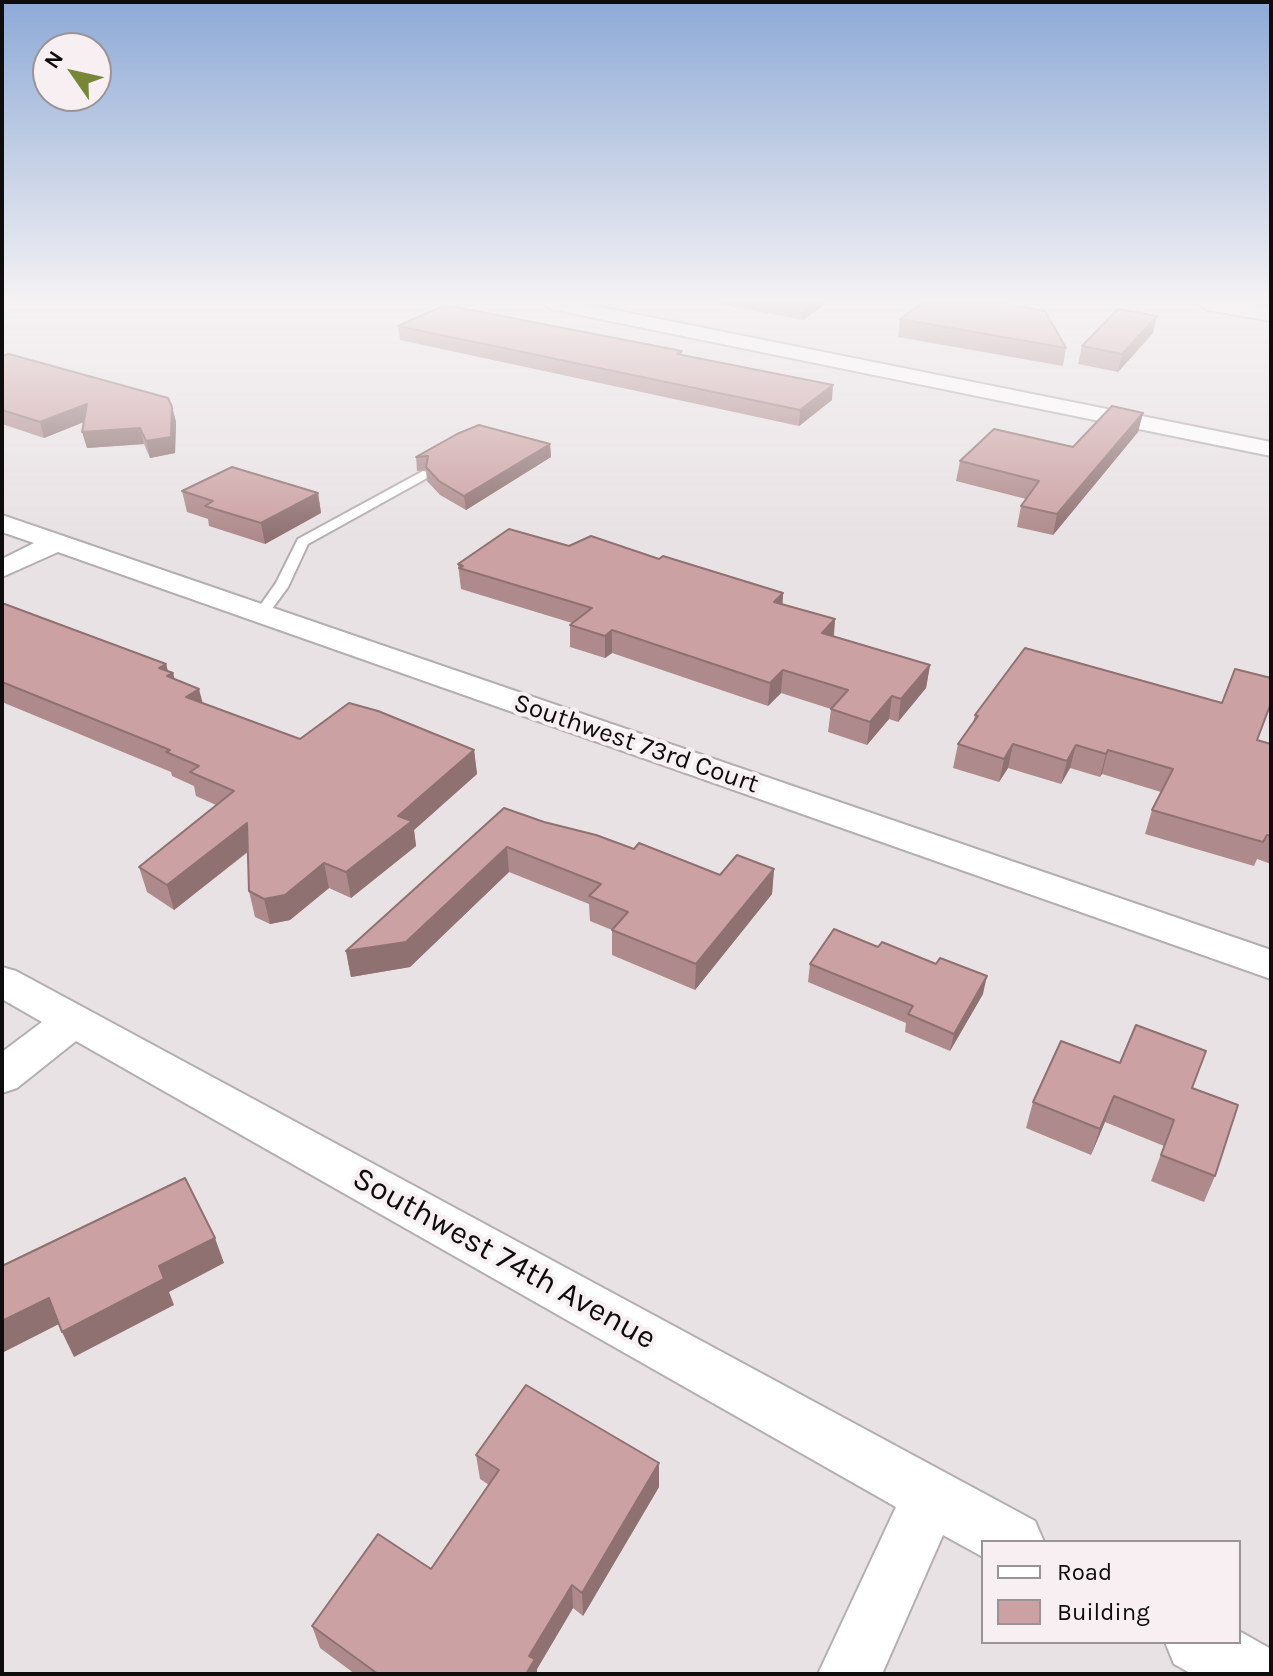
<!DOCTYPE html>
<style>
body{margin:0}
#map{position:relative;width:1273px;height:1676px;overflow:hidden;background:#e9e2e5;font-family:Karla,sans-serif}
canvas{display:block}
.frame{position:absolute;inset:0;border:4px solid #0e0c0c;pointer-events:none}
.legend{position:absolute;left:981px;top:1540px;width:260px;height:104px;box-sizing:border-box;background:#f7eff2;border:2px solid #9a9496;margin:0;padding:10px 14px;list-style:none;font-size:24px;color:#0e0c0c}
.legend li{display:flex;align-items:center;gap:16px;height:40px}
.legend b{width:40px;border:2px solid #9a9496}
.north{position:absolute;left:32px;top:32px;width:80px;height:80px;box-sizing:border-box;background:#f7eff2;border:2px solid #9a9496;border-radius:50%;rotate:304deg;font-size:22px;font-weight:700;line-height:32px;text-align:center;color:#0e0c0c}
.north::after{content:'';display:block;margin:auto;width:28px;height:36px;background:#778737;clip-path:polygon(50% 0,100% 100%,50% 72%,0 100%)}
</style>
<div id="map">
<canvas width="1273" height="1676"></canvas>
<div class="frame"></div>
<ul class="legend">
<li><b style="height:10px;background:#fff"></b>Road</li>
<li><b style="height:22px;background:#cca1a3"></b>Building</li>
</ul>
<div class="north">N</div>
</div>
<script>
const c = document.querySelector('canvas').getContext('2d');
c.lineJoin = 'round';
const shape = rows => new Path2D(rows.map(r => 'M' + r).join(''));
function stroke(path, color, width, dash) { c.strokeStyle = color; c.lineWidth = width; c.lineCap = dash ? 'butt' : 'round'; c.setLineDash(dash || []); c.stroke(path); }
function fill(path, color) { c.fillStyle = color; c.fill(path, 'evenodd'); }
function label(font, color, halo, rows, align = 'center') {
  c.font = font + ' Karla,sans-serif'; c.lineWidth = 8; c.setLineDash([]); c.textBaseline = 'middle'; c.strokeStyle = halo; c.fillStyle = color; for (const [text, x, y, turn = 0] of rows) {
    c.save(); c.translate(x, y); c.rotate((+turn || 0) * Math.PI / 180); c.textAlign = isNaN(turn) ? turn : align; if (halo) c.strokeText(text, 0, 0); c.fillText(text, 0, 0); c.restore();
  }
}
const lane = shape([
 [423,471,427,472,427,478,308,544,288,587,266,617,256,617,254,614,276,583,298,539,423,471]
]);
const street = shape([
 [542,303,580,303,1271,442,1271,456,551,309,542,303],
 [2,515,1271,950,1271,979,58,552,2,577,2,559,34,543,2,532,2,515],
 [2,967,16,971,1035,1521,1044,1542,983,1542,983,1557,943,1535,882,1674,818,1674,896,1507,76,1041,17,1088,2,1093,2,1052,42,1022,2,999,2,967],
 [1239,1631,1271,1649,1271,1674,1192,1674,1174,1664,1165,1642,1239,1642,1239,1631]
]);
const secondary = shape([
 [1197,303,1249,303,1271,307,1271,321,1208,310,1197,303]
]);
stroke(lane, '#b5aeb1', 4);
stroke(street, '#b5aeb1', 4);
stroke(secondary, '#b5aeb1', 4);
fill(lane, '#fff');
fill(street, '#fff');
fill(secondary, '#fff');
fill(shape([
 [714,303,827,303,803,320],
 [1157,316,1153,333,1118,372,1078,364,1082,346],
 [900,319,1066,348,1063,366,898,337],
 [398,326,682,351,682,355,832,400,799,426,400,340],
 [2,356,172,407,176,422,175,453,150,458,144,444,87,448,84,422,44,438,2,424],
 [1143,413,1138,432,1053,535,1017,527,1021,506,1026,499,956,481,960,461,1073,447],
 [550,444,551,457,466,510,440,495,427,481,426,470,417,471,416,457],
 [182,491,318,493,321,513,265,544,209,526,208,519,187,512],
 [569,546,659,559,783,593,782,604,835,619,834,637,930,665,926,688,898,722,889,719,867,745,828,732,831,709,781,693,768,706,612,653,605,658,570,647,570,625,572,623,461,589,458,564],
 [2,603,166,664,168,671,173,673,174,679,203,703,300,739,474,750,477,774,414,830,416,846,351,898,329,888,290,920,270,924,255,917,249,891,248,852,174,910,147,892,139,867,216,805,196,796,194,786,172,776,171,772,2,702],
 [975,715,1258,740,1271,744,1271,864,1257,859,1254,866,1145,834,1152,810,1161,792,1102,774,1100,777,1070,768,1061,784,1008,768,999,782,953,768,958,744,973,723],
 [544,822,720,875,774,869,772,894,695,990,612,955,612,930,590,921,589,904,509,872,410,967,351,977,346,951],
 [810,964,983,994,950,1051,905,1032,906,1023,808,982],
 [1120,1063,1192,1088,1215,1176,1204,1202,1151,1181,1164,1146,1105,1122,1091,1155,1026,1128,1033,1102],
 [476,1455,659,1487,583,1616,573,1608,537,1669,537,1674,355,1674,320,1648,312,1626,431,1569,489,1485,480,1479]
]), '#af8a8c');
fill(shape([
 [809,303,827,303,803,320,804,307],
 [1157,316,1153,333,1118,372,1122,354],
 [833,385,832,400,799,426,800,410],
 [87,404,91,419,44,438,40,422],
 [172,407,176,422,175,453,150,458,146,441],
 [1143,413,1138,432,1053,535,1057,514],
 [140,428,144,444,87,448,82,432],
 [550,444,551,457,466,510,464,496],
 [318,493,321,513,265,544,261,523],
 [783,593,782,615,774,602],
 [835,619,833,641,822,633],
 [612,630,612,653,605,658,605,636],
 [166,664,169,676,173,673,179,696,159,668],
 [930,665,926,688,898,722,901,699],
 [783,670,781,693,768,706,770,683],
 [199,689,205,712,186,697],
 [892,696,889,719,867,745,870,722],
 [1013,744,1008,768,999,782,1004,759],
 [1076,745,1070,768,1061,784,1067,761],
 [474,750,477,774,414,830,416,846,351,898,346,872,398,816],
 [1108,750,1102,774,1100,777,1106,754],
 [247,823,252,848,174,910,167,885],
 [507,847,509,872,410,967,351,977,346,951],
 [324,863,329,888,290,920,270,924,264,899],
 [774,869,772,894,695,990,696,964],
 [987,976,983,994,950,1051,954,1034],
 [1114,1096,1105,1122,1091,1155,1100,1129],
 [215,1238,224,1263,169,1292,174,1305,74,1357,62,1332,159,1266],
 [49,1298,61,1323,2,1353,2,1321],
 [659,1463,659,1487,583,1616,582,1593],
 [572,1585,573,1608,537,1669,537,1674,526,1674,529,1656]
]), '#8f7172');
const building = shape([
 [784,303,809,303,804,307,784,303],
 [922,303,1001,303,1045,311,1066,348,900,319,922,303],
 [445,305,682,351,677,354,833,385,800,410,398,326,445,305],
 [1118,309,1157,316,1122,354,1082,346,1118,309],
 [9,354,168,398,172,407,171,437,146,441,140,428,82,432,87,404,40,422,2,410,2,356,9,354],
 [1112,406,1143,413,1057,514,1021,506,1039,481,960,461,994,429,1073,447,1112,406],
 [479,425,550,444,464,496,439,481,426,467,428,456,416,457,457,434,479,425],
 [232,467,318,493,261,523,205,506,213,501,182,491,232,467],
 [509,529,569,546,591,536,659,559,663,556,783,593,774,602,835,619,822,633,930,665,901,699,892,696,870,722,831,709,848,690,783,670,770,683,612,630,605,636,570,625,592,608,459,568,463,566,458,564,509,529],
 [2,603,166,664,159,668,173,673,167,676,199,689,186,697,300,739,349,703,378,711,474,750,398,816,412,821,346,872,324,863,285,895,264,899,249,891,247,823,167,885,139,867,234,791,190,772,199,766,166,752,170,750,2,682,2,603],
 [1025,648,1222,703,1235,669,1271,678,1271,703,1257,740,1271,744,1271,836,1267,835,1263,842,1152,810,1173,769,1108,750,1106,754,1076,745,1067,761,1013,744,1004,759,958,744,978,716,975,715,1025,648],
 [504,808,544,822,596,835,634,849,639,843,720,875,737,855,774,869,696,964,612,930,628,912,589,896,601,884,507,847,406,942,346,951,504,808],
 [834,929,878,947,882,942,936,964,940,958,987,976,954,1034,908,1014,913,1006,810,964,834,929],
 [1136,1025,1206,1051,1192,1088,1238,1105,1215,1176,1161,1155,1174,1120,1114,1096,1100,1129,1033,1102,1061,1041,1120,1063,1136,1025],
 [185,1178,215,1238,159,1266,164,1279,62,1332,49,1298,2,1321,2,1266,185,1178],
 [526,1385,659,1463,582,1593,572,1585,529,1656,535,1659,526,1674,378,1674,312,1626,378,1534,431,1569,499,1470,476,1455,526,1385]
]);
fill(building, '#cca1a3');
stroke(building, '#8f7172', 2);
const sky = c.createLinearGradient(0, 0, 0, 538);
sky.addColorStop(0, '#8daad7');
sky.addColorStop(0.56, '#f5f2f3');
sky.addColorStop(1, '#f5f2f300');
c.fillStyle = sky;
c.fillRect(0, 0, 1273, 538);
label('26px', '#0e0c0c', '#f7eff2', [
 ["Southwest 73rd Court",636,744,19]
]);
label('32px', '#0e0c0c', '#f7eff2', [
 ["Southwest 74th Avenue",504,1259,29]
]);
</script>
